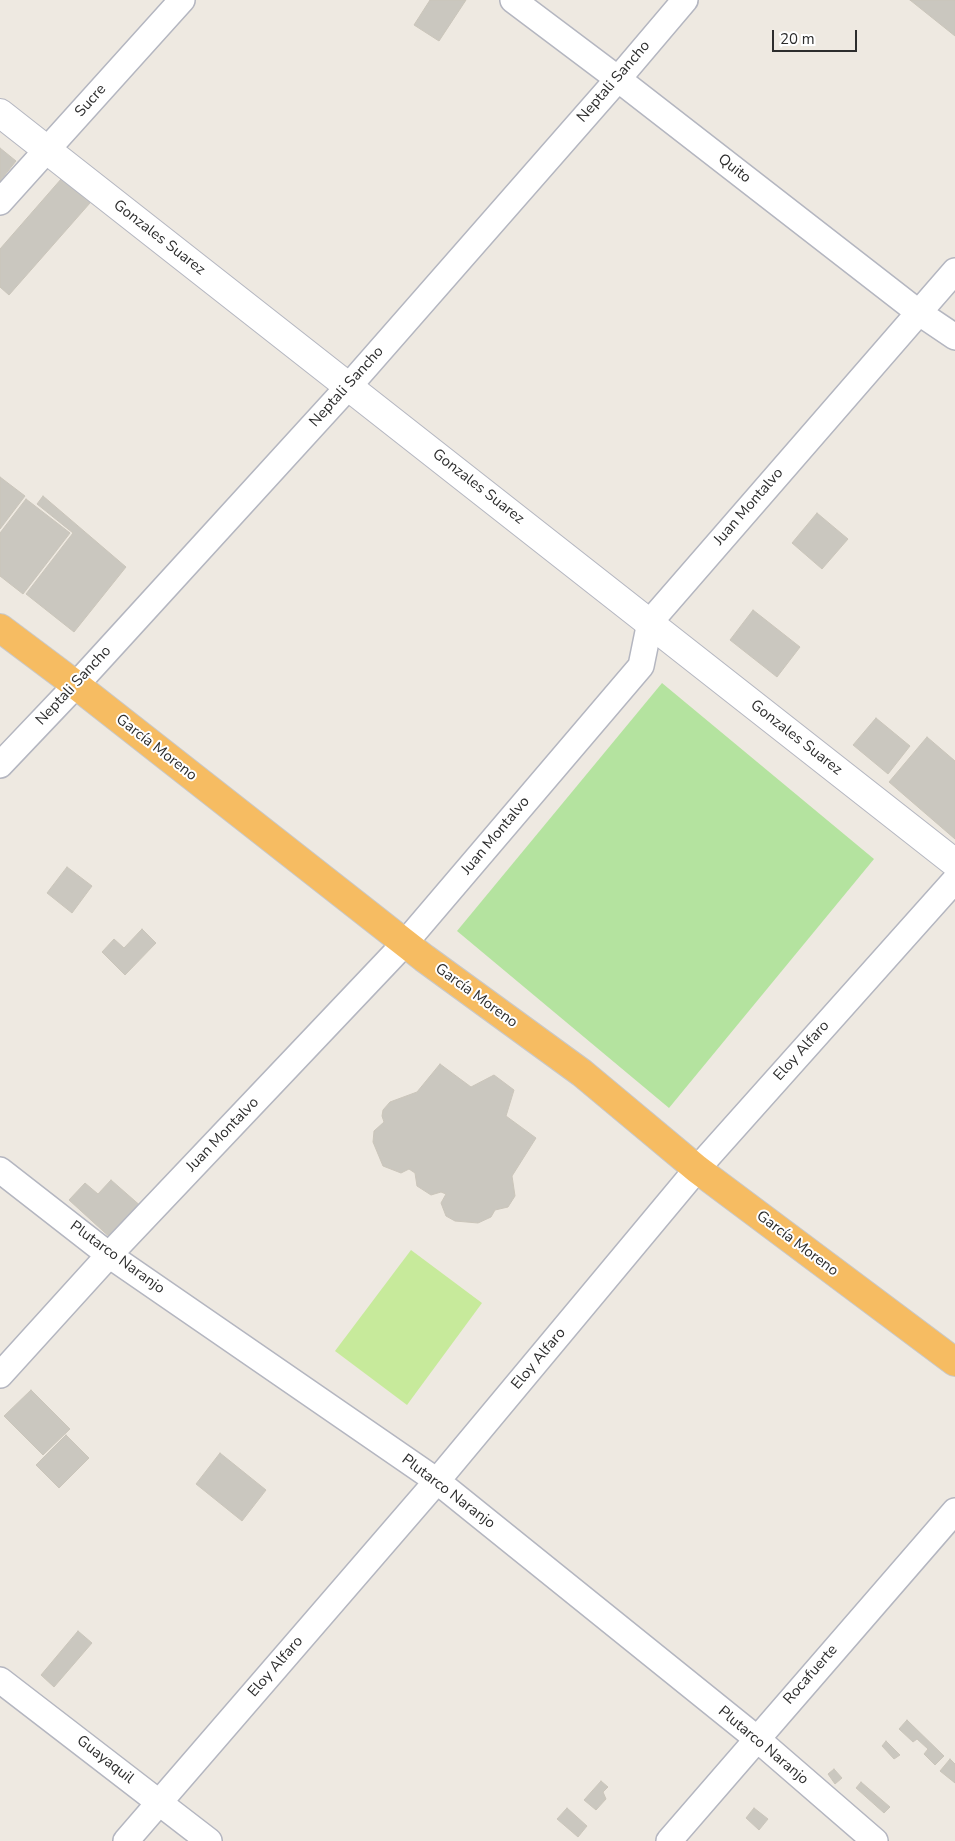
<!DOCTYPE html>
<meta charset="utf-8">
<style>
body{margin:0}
#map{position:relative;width:955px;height:1841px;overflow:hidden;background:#eee9e1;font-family:"Nunito Sans",sans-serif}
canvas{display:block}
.scale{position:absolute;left:772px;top:30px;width:85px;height:22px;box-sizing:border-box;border:2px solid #2d2d2d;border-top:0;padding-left:6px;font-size:15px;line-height:18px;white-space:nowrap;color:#2d2d2d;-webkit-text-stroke:4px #fff;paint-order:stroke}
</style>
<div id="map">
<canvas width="955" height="1841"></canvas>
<div class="scale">20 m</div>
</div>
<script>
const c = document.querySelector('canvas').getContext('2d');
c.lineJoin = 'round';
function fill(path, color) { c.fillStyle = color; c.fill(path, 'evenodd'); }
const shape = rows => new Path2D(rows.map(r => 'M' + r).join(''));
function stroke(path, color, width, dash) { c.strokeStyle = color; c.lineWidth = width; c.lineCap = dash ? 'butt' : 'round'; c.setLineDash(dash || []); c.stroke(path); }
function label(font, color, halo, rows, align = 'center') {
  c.font = font + ' "Nunito Sans",sans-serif'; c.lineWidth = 4; c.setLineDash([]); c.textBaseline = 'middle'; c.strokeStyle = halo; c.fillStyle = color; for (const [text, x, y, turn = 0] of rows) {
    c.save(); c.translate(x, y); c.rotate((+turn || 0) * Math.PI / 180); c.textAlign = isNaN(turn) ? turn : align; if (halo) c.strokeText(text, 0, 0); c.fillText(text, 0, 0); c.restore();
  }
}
fill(shape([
 [662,683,874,859,669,1108,457,931]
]), '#b4e39f');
fill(shape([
 [411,1250,482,1303,407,1405,335,1351]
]), '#c7ea9b');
const building = shape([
 [430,0,466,0,439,41,414,25,430,0],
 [910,0,955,0,955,36,910,0],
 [0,148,16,161,0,181,0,148],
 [62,178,90,203,9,295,0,287,0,249,62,178],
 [0,477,25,496,0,529,0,477],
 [43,496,126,567,74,632,26,594,73,533,37,504,43,496],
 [26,499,70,533,23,594,0,576,0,533,26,499],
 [817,513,848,539,822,569,792,543,817,513],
 [753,610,800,647,777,677,730,640,753,610],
 [876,718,910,746,888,774,853,745,876,718],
 [927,737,955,761,955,839,889,782,927,737],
 [67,867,92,886,72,913,47,893,67,867],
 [142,929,156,943,125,975,102,952,114,939,124,948,142,929],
 [440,1064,471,1087,494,1075,514,1090,506,1116,536,1138,512,1176,515,1196,508,1207,495,1210,491,1217,478,1223,455,1221,446,1216,441,1203,446,1194,441,1192,431,1195,417,1186,415,1173,409,1169,401,1173,383,1166,373,1142,374,1131,384,1122,382,1116,383,1110,390,1102,417,1092,440,1064],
 [111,1180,143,1208,114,1241,69,1200,85,1183,98,1194,111,1180],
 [31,1390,70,1429,43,1455,4,1416,31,1390],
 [66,1435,89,1458,59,1488,36,1465,66,1435],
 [220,1453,266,1490,242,1521,196,1484,220,1453],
 [78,1631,92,1643,54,1687,41,1675,78,1631],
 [907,1720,944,1756,935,1765,924,1754,928,1749,917,1739,913,1742,899,1729,907,1720],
 [886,1741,900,1755,894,1759,882,1746,886,1741],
 [950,1759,955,1764,955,1783,940,1771,950,1759],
 [834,1769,842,1778,835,1784,828,1774,834,1769],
 [601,1781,608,1787,603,1792,606,1799,596,1810,584,1800,601,1781],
 [861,1782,890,1807,884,1813,856,1788,861,1782],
 [567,1808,587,1826,578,1837,557,1819,567,1808],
 [754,1808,768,1819,759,1830,746,1818,754,1808]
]);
fill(building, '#cac7bf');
stroke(building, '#cac5ba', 1);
const minor = shape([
 [513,0,618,79,918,312,955,337],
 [0,202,182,0],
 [0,765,76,685,349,386,618,79,685,0],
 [0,1170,109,1255,437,1481,756,1738,875,1841],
 [0,1375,109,1255,405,943,641,666,650,622,955,271],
 [0,1680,209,1841],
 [126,1841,437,1481,697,1169,955,880],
 [669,1841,955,1511]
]);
const tertiary = shape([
 [0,113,955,863]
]);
const trunk = shape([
 [0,628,76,685,424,958,582,1073,697,1169,955,1362]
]);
stroke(minor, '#b4b6c0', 28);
stroke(tertiary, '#b4b6c0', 30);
stroke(trunk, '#c8c8c8', 30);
stroke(minor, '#fff', 25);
stroke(tertiary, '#fff', 28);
stroke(trunk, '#f6bc62', 28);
label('15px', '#2d2d2d', '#fff', [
 ["Neptali Sancho",614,82,-49],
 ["Sucre",91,101,-48],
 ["Quito",734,169,38],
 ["Gonzales Suarez",159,238,38],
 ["Neptali Sancho",347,387,-48],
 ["Gonzales Suarez",478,487,38],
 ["Juan Montalvo",749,507,-49],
 ["Neptali Sancho",74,686,-47],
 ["Gonzales Suarez",796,738,38],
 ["García Moreno",156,748,38],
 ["Juan Montalvo",496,836,-50],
 ["García Moreno",476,996,36],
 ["Eloy Alfaro",802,1051,-48],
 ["Juan Montalvo",223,1135,-46],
 ["García Moreno",797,1244,37],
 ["Plutarco Naranjo",117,1258,36],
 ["Eloy Alfaro",539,1359,-50],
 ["Plutarco Naranjo",448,1492,37],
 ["Eloy Alfaro",276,1667,-49],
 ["Rocafuerte",811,1675,-49],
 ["Plutarco Naranjo",763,1746,40],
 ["Guayaquil",105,1760,38]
]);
</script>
